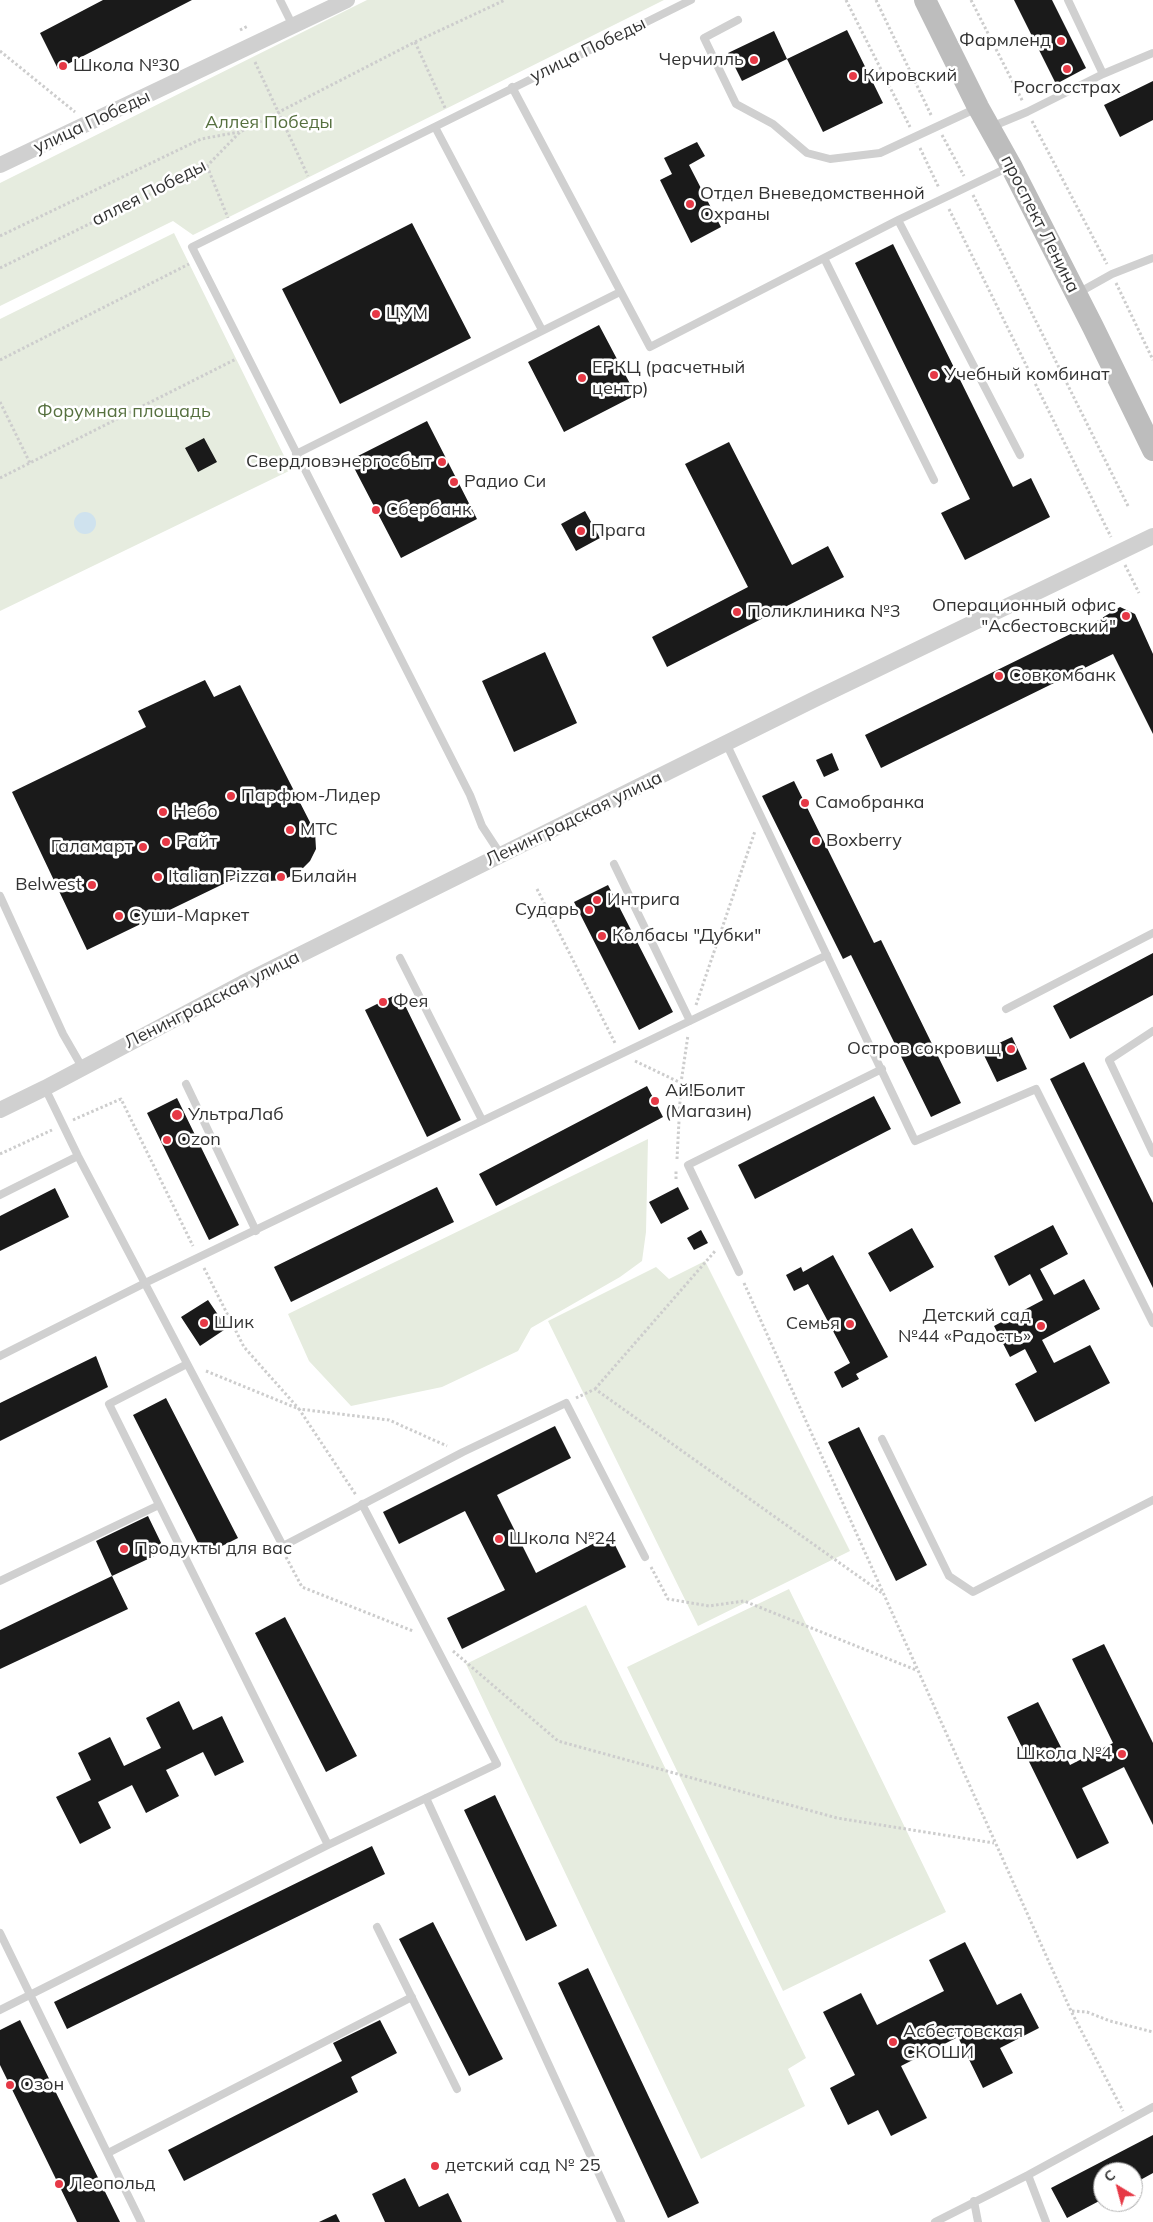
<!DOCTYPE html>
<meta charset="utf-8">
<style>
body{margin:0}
#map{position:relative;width:1153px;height:2222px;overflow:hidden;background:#fff;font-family:Mulish,sans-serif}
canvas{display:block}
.north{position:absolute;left:1093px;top:2162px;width:50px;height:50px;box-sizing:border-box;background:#fff;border:1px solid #adadad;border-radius:50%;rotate:323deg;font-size:14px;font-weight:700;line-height:20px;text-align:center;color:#333}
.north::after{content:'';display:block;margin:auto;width:18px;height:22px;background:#e63946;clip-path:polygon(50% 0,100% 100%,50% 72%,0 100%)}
</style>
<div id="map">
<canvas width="1153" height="2222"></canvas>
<div class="north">С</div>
</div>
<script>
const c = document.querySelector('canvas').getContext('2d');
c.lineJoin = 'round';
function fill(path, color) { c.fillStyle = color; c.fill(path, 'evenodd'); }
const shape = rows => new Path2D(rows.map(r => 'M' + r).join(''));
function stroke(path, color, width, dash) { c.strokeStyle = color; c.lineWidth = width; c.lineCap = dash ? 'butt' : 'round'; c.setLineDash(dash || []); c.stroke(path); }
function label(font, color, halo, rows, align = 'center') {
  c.font = font + ' Mulish,sans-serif'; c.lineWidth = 5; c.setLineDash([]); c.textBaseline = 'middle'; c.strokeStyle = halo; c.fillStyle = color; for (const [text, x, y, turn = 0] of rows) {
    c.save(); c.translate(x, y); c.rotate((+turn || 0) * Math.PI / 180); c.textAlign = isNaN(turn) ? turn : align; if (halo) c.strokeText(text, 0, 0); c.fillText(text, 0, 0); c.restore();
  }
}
fill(shape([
 [367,0,664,0,193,235,173,221,0,306,0,183],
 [174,233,291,470,0,611,0,319],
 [648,1139,646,1232,642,1261,620,1277,531,1328,518,1351,442,1387,351,1406,309,1361,288,1314],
 [705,1261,850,1551,698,1626,548,1321,656,1267,669,1279],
 [789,1589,946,1912,783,1991,627,1667],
 [586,1605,806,2058,788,2069,805,2106,701,2159,466,1664]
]), '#e6ecdf');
fill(shape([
 '74 523a11 11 0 1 1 22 0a11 11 0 1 1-22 0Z'
]), '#cfe2ee');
fill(shape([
 [103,0,192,0,58,69,40,33],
 [1014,0,1052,0,1086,68,1056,84],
 [847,30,883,103,823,132,787,59],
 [774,31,787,59,742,81,728,53],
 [1153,81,1153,120,1120,137,1104,105],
 [697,142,705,156,689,165,721,227,691,243,660,180,672,174,664,158],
 [412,223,471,338,340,404,282,289],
 [893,244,1013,487,1031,478,1050,517,965,560,941,513,970,499,855,263],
 [599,325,636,395,564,432,528,362],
 [427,421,477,519,401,558,350,460],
 [204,438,217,462,198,472,185,448],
 [729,442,792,565,828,546,844,577,667,667,652,637,748,587,685,464],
 [585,511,600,538,576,551,561,524],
 [1120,607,1135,614,1153,654,1153,734,1113,654,881,768,865,735,1097,621],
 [545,652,577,723,514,752,482,681],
 [205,680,214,697,240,685,315,832,316,849,310,861,299,872,283,880,269,881,257,878,248,872,87,950,12,792,146,727,138,711],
 [832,753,839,770,824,777,816,760],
 [794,781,874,943,881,940,961,1103,931,1117,851,955,843,959,762,796],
 [608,885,673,1012,639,1030,574,902],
 [1153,953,1153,995,1070,1039,1053,1006],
 [399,993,461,1120,427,1137,365,1010],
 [1012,1037,1027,1069,997,1082,982,1051],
 [1084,1062,1153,1203,1153,1288,1050,1079],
 [647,1086,663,1117,496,1206,479,1174],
 [874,1096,891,1129,755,1199,738,1165],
 [177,1098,239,1225,209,1240,147,1113],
 [437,1187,454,1222,291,1302,274,1267],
 [678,1187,689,1209,661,1224,649,1202],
 [55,1188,69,1217,0,1251,0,1216],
 [1053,1225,1068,1254,1040,1269,1054,1295,1084,1279,1100,1309,1042,1340,1054,1363,1090,1345,1110,1383,1035,1422,1015,1384,1037,1372,1025,1349,1010,1357,994,1326,1043,1300,1030,1274,1009,1286,994,1256],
 [912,1228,934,1267,890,1292,868,1253],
 [701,1230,708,1243,694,1250,687,1238],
 [833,1255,888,1357,856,1374,859,1379,842,1388,834,1372,850,1363,808,1284,794,1291,786,1275,801,1267,803,1272],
 [208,1300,227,1328,200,1346,181,1317],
 [96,1356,108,1387,0,1441,0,1403],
 [166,1398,238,1538,204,1555,133,1415],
 [555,1426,571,1458,497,1495,536,1573,610,1535,626,1567,462,1649,447,1618,505,1590,465,1511,399,1544,383,1512],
 [859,1427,927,1565,896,1581,828,1442],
 [148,1516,165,1551,112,1576,96,1541],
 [112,1576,128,1609,0,1669,0,1630],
 [285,1617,357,1756,326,1772,255,1633],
 [1104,1644,1153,1743,1153,1825,1124,1767,1082,1788,1109,1843,1077,1859,1007,1717,1038,1702,1070,1765,1113,1743,1072,1659],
 [179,1701,193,1730,222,1716,244,1762,215,1776,203,1752,166,1770,179,1796,146,1813,132,1785,98,1802,111,1828,80,1844,56,1797,91,1780,78,1753,110,1737,124,1766,161,1748,146,1718],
 [495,1795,557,1926,526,1941,464,1810],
 [372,1846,385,1874,67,2029,54,2002],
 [433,1922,503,2059,469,2076,399,1939],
 [965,1942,997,2005,1021,1993,1039,2028,1000,2048,1013,2073,983,2088,958,2037,901,2066,927,2118,891,2136,878,2110,848,2125,830,2088,855,2075,823,2012,861,1993,877,2025,944,1991,929,1960],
 [588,1968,699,2203,668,2218,558,1983],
 [20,2020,120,2222,77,2222,0,2065,0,2030],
 [380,2020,397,2053,351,2077,358,2092,184,2181,168,2150,342,2061,333,2043],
 [1153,2135,1153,2173,1133,2184,1133,2172,1103,2172,1103,2199,1067,2218,1051,2188],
 [405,2178,419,2207,448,2193,462,2222,385,2222,372,2194],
 [336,2214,340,2222,319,2222]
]), '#1a1a1a');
stroke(shape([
 [846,0,910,127],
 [876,0,932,117],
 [971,0,1023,102],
 [240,30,248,26],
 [415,42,446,110],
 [0,51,75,112],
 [255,62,308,176],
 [1032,121,1107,264],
 [942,135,964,176],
 [920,148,939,188],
 [207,166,228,218],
 [973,195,1129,508],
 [949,209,1111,537],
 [0,236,201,139,239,132],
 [0,268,207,166,240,132,415,42,505,0],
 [1116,283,1153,360],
 [0,360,189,264],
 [0,402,30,463],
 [0,478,236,359],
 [1125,565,1139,593],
 [537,889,616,1045],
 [696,1005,755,831],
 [635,1061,681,1083,688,1035],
 [73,1120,121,1099,193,1246],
 [0,1154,52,1130],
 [677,1159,681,1083],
 [676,1179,676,1171],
 [204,1268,244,1347,299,1409,389,1420,447,1446],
 [744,1283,1071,2011,1123,2111],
 [206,1371,299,1409,356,1495],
 [595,1389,716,1250],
 [576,1398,595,1389,882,1593],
 [286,1557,302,1587,413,1631],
 [651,1567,668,1599,709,1606,744,1601,916,1670],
 [453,1651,558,1741,837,1818,994,1843],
 [1072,2011,1087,2012,1110,2021,1153,2032]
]), '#cdcdcd', 3, [2.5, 2.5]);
stroke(shape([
 [280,0,293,26],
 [1068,0,1103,74],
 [738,20,704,38,736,104,773,124,807,153,830,159,880,153,977,108],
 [512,87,650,347,898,220,1009,167],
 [435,127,542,330],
 [991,127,1027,112,1103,74,1153,53],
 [898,220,1020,455],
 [824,258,934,480],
 [1078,293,1112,274,1153,258],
 [296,454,620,292],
 [726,743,915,1141,1036,1089,1153,1323],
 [501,855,482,826,470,795,192,247,691,0],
 [614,864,690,1021],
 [0,896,63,1034,82,1067],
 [400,958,482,1120],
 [1006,1009,1153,933],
 [1153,1031,1109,1060,1153,1153],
 [186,1084,256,1231],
 [45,1088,78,1156,283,1546,463,1452,566,1403,645,1557],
 [0,1195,78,1156],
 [739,1272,688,1165,882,1069],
 [0,1356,145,1283,827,955],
 [187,1364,109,1404,328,1845],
 [882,1439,949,1576,973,1592,1153,1500],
 [0,1581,159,1505],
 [426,1798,621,2222],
 [377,1927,457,2089],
 [0,1933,141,2222],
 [0,2010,328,1845,497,1764,362,1504],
 [108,2153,412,1997],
 [1028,2175,1046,2222],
 [974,2201,978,2222],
 [935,2222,1028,2175,1153,2107]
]), '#d0d0d0', 8);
stroke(shape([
 [0,165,347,0],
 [0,1110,45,1088,243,983,817,698,1153,536]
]), '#d0d0d0', 16);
stroke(shape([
 [925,0,978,107,1011,166,1093,327,1153,450]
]), '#bdbdbd', 22);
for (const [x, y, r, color] of [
 [1061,41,5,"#e63946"],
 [754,60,5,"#e63946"],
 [63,66,5,"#e63946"],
 [1067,69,5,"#e63946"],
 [853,76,5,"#e63946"],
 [690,204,5,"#e63946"],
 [376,314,5,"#e63946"],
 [934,375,5,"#e63946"],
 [582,378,5,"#e63946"],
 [442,462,5,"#e63946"],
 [454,482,5,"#e63946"],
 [376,510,5,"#e63946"],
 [581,531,5,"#e63946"],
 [737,612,5,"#e63946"],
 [1126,616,5,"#e63946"],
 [999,676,5,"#e63946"],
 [231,796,5,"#e63946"],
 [805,803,5,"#e63946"],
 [163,812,5,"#e63946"],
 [290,830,5,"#e63946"],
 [816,841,5,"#e63946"],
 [166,842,5,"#e63946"],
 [143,847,5,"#e63946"],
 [158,877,5,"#e63946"],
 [281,877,5,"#e63946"],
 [92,885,5,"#e63946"],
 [597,900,5,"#e63946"],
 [589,910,5,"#e63946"],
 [119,916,5,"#e63946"],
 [602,936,5,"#e63946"],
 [383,1002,5,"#e63946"],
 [1011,1049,5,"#e63946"],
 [655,1101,5,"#e63946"],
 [177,1115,6,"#e63946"],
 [167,1140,5,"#e63946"],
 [204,1323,5,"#e63946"],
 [850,1324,5,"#e63946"],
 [1041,1326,5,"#e63946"],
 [499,1539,5,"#e63946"],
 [124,1549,5,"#e63946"],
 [1122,1754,5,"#e63946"],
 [893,2042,5,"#e63946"],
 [10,2085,5,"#e63946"],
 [435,2166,5,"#e63946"],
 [59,2184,5,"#e63946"]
]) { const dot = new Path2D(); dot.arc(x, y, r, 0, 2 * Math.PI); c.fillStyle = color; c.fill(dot); stroke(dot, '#fff', 2); }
label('18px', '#333', '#fff', [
 ["Фармленд",1051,41,"right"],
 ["Черчилль",744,60,"right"],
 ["Школа №30",73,66],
 ["Кировский",863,76],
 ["Росгосстрах",1067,88,"center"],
 ["Отдел Вневедомственной",700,194],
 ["Охраны",700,215],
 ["ЦУМ",386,314],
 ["ЕРКЦ (расчетный",592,368],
 ["центр)",592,389],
 ["Учебный комбинат",944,375],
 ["Свердловэнергосбыт",432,462,"right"],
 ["Радио Си",464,482],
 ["Сбербанк",386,510],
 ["Прага",591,531],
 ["Операционный офис",1116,606,"right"],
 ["\"Асбестовский\"",1116,627,"right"],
 ["Поликлиника №3",747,612],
 ["Совкомбанк",1009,676],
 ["Парфюм-Лидер",241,796],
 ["Самобранка",815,803],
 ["Небо",173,812],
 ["МТС",300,830],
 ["Boxberry",826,841],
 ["Райт",176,842],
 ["Галамарт",133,847,"right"],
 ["Italian Pizza",168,877],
 ["Билайн",291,877],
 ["Belwest",82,885,"right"],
 ["Интрига",607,900],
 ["Сударь",579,910,"right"],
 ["Суши-Маркет",129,916],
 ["Колбасы \"Дубки\"",612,936],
 ["Фея",393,1002],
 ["Остров сокровищ",1001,1049,"right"],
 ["Ай!Болит",665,1091],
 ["(Магазин)",665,1112],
 ["УльтраЛаб",188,1115],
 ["Ozon",177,1140],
 ["Детский сад",1031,1316,"right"],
 ["№44 «Радость»",1031,1337,"right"],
 ["Шик",214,1323],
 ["Семья",840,1324,"right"],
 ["Школа №24",509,1539],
 ["Продукты для вас",134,1549],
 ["Школа №4",1112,1754,"right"],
 ["Асбестовская",903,2032],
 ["СКОШИ",903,2053],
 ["Озон",20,2085],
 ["детский сад № 25",445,2166],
 ["Леопольд",69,2184]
], 'left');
label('18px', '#333', '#fff', [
 ["улица Победы",588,50,-26],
 ["улица Победы",92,122,-25],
 ["аллея Победы",149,193,-27],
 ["проспект Ленина",1040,224,63],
 ["Ленинградская улица",574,819,-26],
 ["Ленинградская улица",212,1000,-27]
]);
label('18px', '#56703f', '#fff', [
 ["Аллея Победы",269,123],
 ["Форумная площадь",124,412]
]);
</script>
